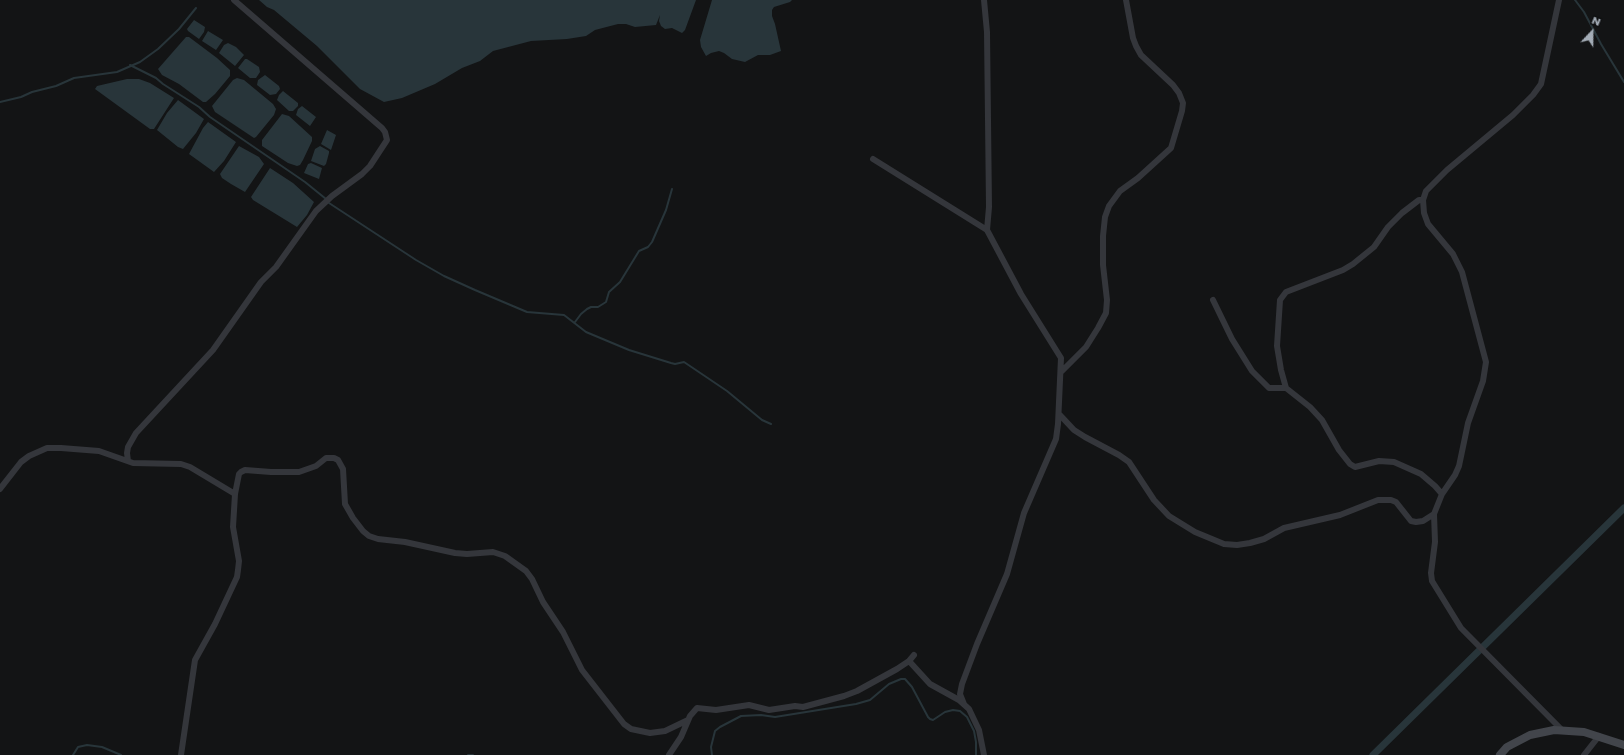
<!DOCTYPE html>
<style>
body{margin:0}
#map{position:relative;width:1624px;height:755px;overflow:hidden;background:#131415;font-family:Poppins,sans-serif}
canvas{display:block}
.north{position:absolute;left:1572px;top:12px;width:40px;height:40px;-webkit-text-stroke:3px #0e0f10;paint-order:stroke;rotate:22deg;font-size:11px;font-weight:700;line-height:16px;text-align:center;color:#a4adb7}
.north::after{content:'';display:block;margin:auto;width:14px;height:18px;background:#a4adb7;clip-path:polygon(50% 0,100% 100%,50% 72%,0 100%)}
</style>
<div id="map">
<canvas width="1624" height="755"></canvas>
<div class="north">N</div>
</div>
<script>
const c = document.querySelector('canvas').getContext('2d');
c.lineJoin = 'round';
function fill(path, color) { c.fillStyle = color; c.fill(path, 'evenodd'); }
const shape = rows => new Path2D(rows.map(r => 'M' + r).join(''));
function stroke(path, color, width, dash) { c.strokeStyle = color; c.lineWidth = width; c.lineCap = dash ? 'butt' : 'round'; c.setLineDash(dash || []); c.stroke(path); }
fill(shape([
 [259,0,696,0,685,30,682,33,672,28,665,29,661,26,659,21,660,15,656,25,635,27,626,24,618,24,595,30,586,36,567,39,531,41,493,51,480,61,462,68,435,84,402,98,384,102,360,89,317,46,274,10,267,7],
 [712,0,792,0,790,2,774,7,772,10,772,16,775,24,781,51,770,55,758,55,745,62,732,59,724,53,719,51,711,53,706,56,701,47,700,40],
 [194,20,205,27,204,32,199,39,188,31,187,29],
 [208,31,223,40,216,50,202,41],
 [186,37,189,37,217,58,230,70,230,76,215,94,206,102,203,102,179,84,162,75,158,69],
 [228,43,236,47,244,55,235,66,219,53,224,45],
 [245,59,247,59,259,67,260,72,256,78,250,78,238,68],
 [265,75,279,86,280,89,276,94,270,95,257,85,258,80],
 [237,78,244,80,273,104,276,109,274,115,256,137,254,138,215,112,212,106,233,80],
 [127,79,139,79,150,83,174,98,154,129,150,129,95,89,97,86],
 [283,91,298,103,298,106,293,111,289,111,277,100,279,95],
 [178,100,204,119,196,133,183,149,178,147,157,130,167,113],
 [302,106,316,117,310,126,296,115,298,109],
 [282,114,289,116,312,137,312,141,303,160,300,165,297,166,288,163,262,146,262,140],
 [208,122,236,142,224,161,214,172,189,154,203,128],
 [327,130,336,135,331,150,321,144],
 [239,146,259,157,264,164,245,192,231,184,222,178,220,174],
 [320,146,329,151,329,153,326,164,324,166,311,161,315,149],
 [311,163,322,168,319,179,304,173,308,164],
 [270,168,293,183,314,202,307,215,297,227,253,200,251,197]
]), '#28353a');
stroke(shape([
 [1575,0,1584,12,1601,44,1624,82],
 [130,65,156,78,163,84,199,107,210,117,305,182,326,199],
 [0,102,21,97,32,92,56,86,74,78,117,72,140,62,158,49,179,29,196,8],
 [329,203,416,260,444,276,475,290,527,312,564,315,586,332,629,350,671,363,675,364,684,362,727,391,762,420,771,424],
 [575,322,581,314,587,309,591,307,598,307,606,302,609,292,620,282,639,251,648,247,652,242,666,210,672,189],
 [73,755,78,747,87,745,102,747,121,755],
 [468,755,473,755],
 [712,755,711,747,715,731,720,727,741,716,761,715,775,717,856,704,870,700,889,684,901,679,905,679,912,687,928,717,930,719,933,720,945,712,953,710,960,711,967,717,974,731,976,742,976,755]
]), '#28353a', 2);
stroke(shape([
 [1373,755,1624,508]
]), '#28353a', 7);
stroke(shape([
 [984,0,987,32,989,207,987,230],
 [1559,0,1541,84,1533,95,1513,115,1447,170,1426,191,1423,200,1424,213,1428,224,1453,254,1462,272,1486,362,1483,381,1468,423,1459,466,1455,475,1442,494,1434,514,1435,542,1431,573,1432,581,1461,628,1562,730],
 [873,159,987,230,1021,294,1061,358,1058,424,1056,439,1024,513,1007,574,977,644,962,684,960,694,964,704],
 [1423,200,1419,200,1402,213,1388,227,1374,247,1353,264,1343,270,1286,292,1280,300,1277,346,1281,370,1286,388,1310,407,1322,420,1339,450,1350,464,1355,467,1379,461,1394,462,1421,474,1435,486,1442,494],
 [1213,300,1232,339,1252,371,1269,388,1286,388],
 [1061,372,1086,347,1098,328,1106,313,1107,300,1103,265,1103,236,1105,217,1109,206,1120,191,1138,178,1171,148,1182,111,1183,103,1179,93,1173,85,1141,55,1136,46,1133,38,1126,0],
 [1059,414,1074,430,1085,437,1119,455,1129,462,1154,500,1169,516,1195,532,1224,544,1237,545,1250,543,1264,539,1284,528,1340,515,1378,500,1391,500,1396,502,1411,521,1416,522,1423,521,1434,514],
 [128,461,127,453,128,447,136,433,213,350,261,282,276,267,316,211,332,196,362,174,370,166,387,140,385,132,382,128,234,0],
 [0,489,21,462,29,456,47,448,61,448,99,451,133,463,181,464,190,467,235,494,233,527,239,561,238,570,237,577,215,624,195,660,181,755],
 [235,494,239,474,241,472,245,470,271,472,299,472,316,466,326,458,334,458,338,460,343,469,345,504,353,518,363,531,369,536,378,539,405,542,455,553,467,554,493,552,505,556,526,571,532,579,543,602,563,632,582,670,624,724,631,729,650,733,665,731,688,720],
 [909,661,930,684,959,700,969,709,979,730,984,755],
 [669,755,681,737,690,716,697,708,716,710,749,705,769,710,795,706,803,707,844,696,857,691,897,669,909,661,914,655],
 [1584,755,1599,736]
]), '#34363b', 6);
stroke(shape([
 [1500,755,1507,747,1530,735,1554,730,1584,732,1624,745]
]), '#42454b', 8);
</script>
